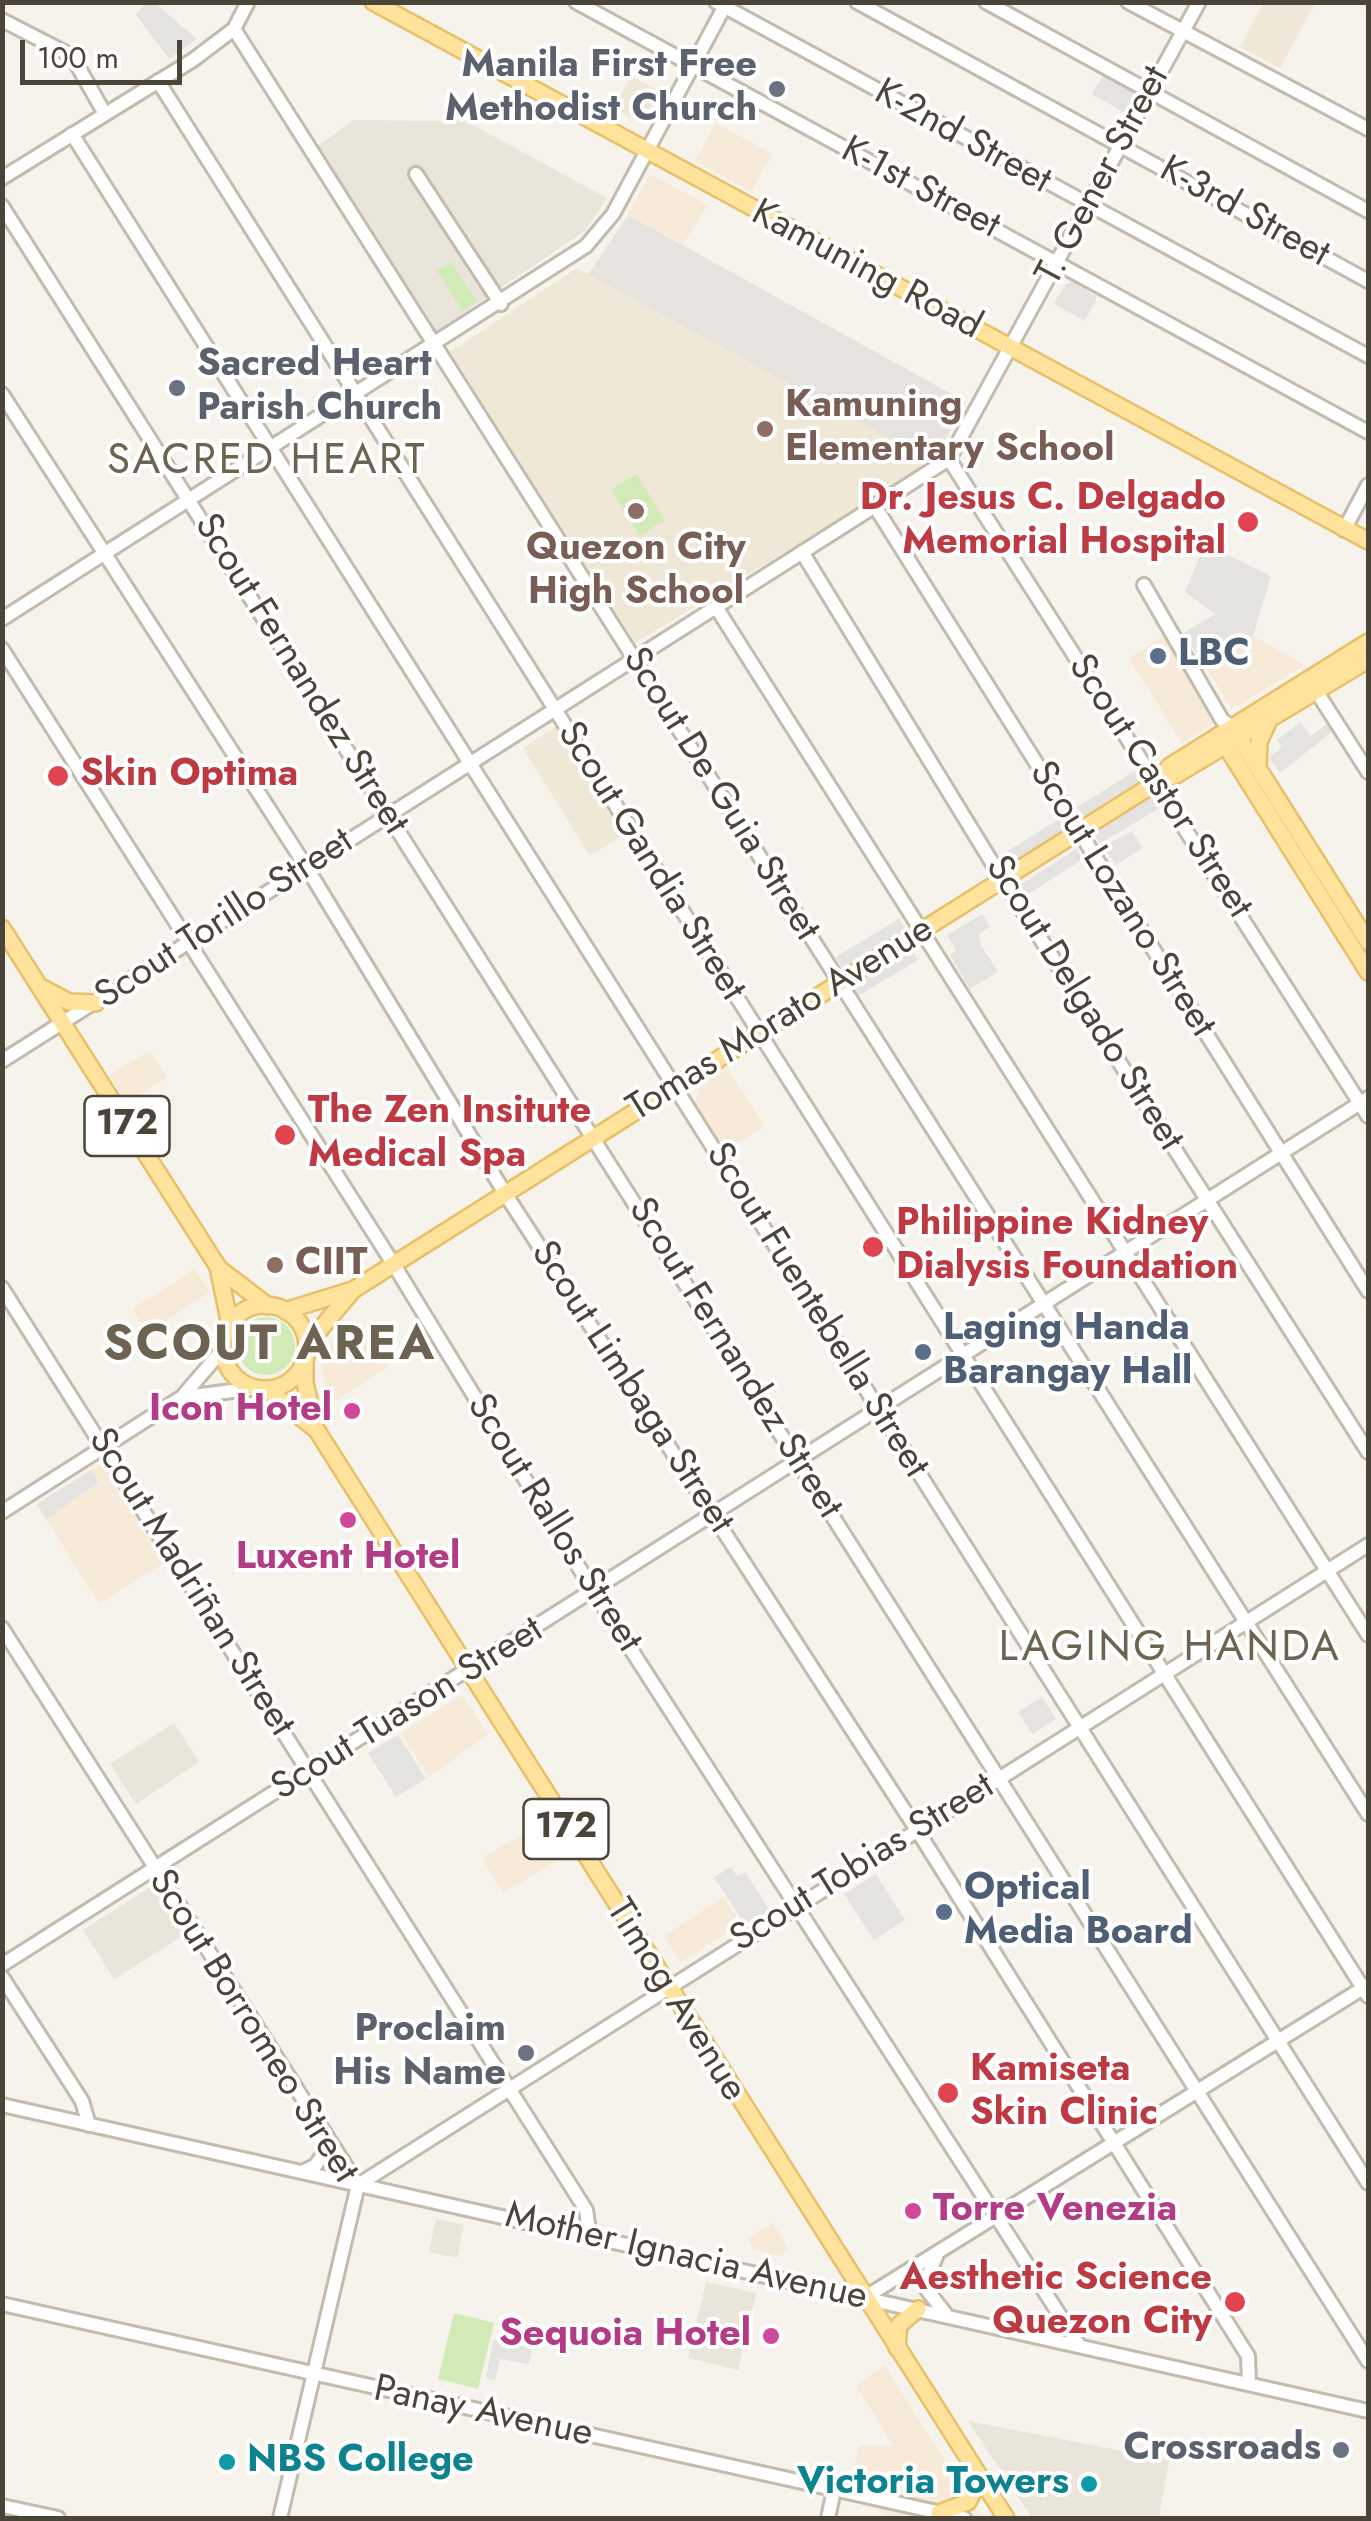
<!DOCTYPE html>
<meta charset="utf-8">
<style>
body{margin:0}
#map{position:relative;width:1371px;height:2521px;overflow:hidden;background:#f6f3ec;font-family:Jost,sans-serif}
canvas{display:block}
.frame{position:absolute;inset:0;border:5px solid #4b4439;pointer-events:none}
.scale{position:absolute;left:20px;top:40px;width:162px;height:45px;box-sizing:border-box;border:5px solid #4b4439;border-top:0;padding-left:12px;font-size:30px;line-height:35px;white-space:nowrap;color:#4b4439;-webkit-text-stroke:8px #fff;paint-order:stroke}
</style>
<div id="map">
<canvas width="1371" height="2521"></canvas>
<div class="frame"></div>
<div class="scale">100 m</div>
</div>
<script>
const c = document.querySelector('canvas').getContext('2d');
c.lineJoin = 'round';
function fill(path, color) { c.fillStyle = color; c.fill(path, 'evenodd'); }
const shape = rows => new Path2D(rows.map(r => 'M' + r).join(''));
function stroke(path, color, width, dash) { c.strokeStyle = color; c.lineWidth = width; c.lineCap = dash ? 'butt' : 'round'; c.setLineDash(dash || []); c.stroke(path); }
function label(font, color, halo, rows, align = 'center') {
  c.font = font + ' Jost,sans-serif'; c.lineWidth = 8; c.setLineDash([]); c.textBaseline = 'middle'; c.strokeStyle = halo; c.fillStyle = color; for (const [text, x, y, turn = 0] of rows) {
    c.save(); c.translate(x, y); c.rotate((+turn || 0) * Math.PI / 180); c.textAlign = isNaN(turn) ? turn : align; if (halo) c.strokeText(text, 0, 0); c.fillText(text, 0, 0); c.restore();
  }
}
fill(shape([
 [449,112,607,198,585,231,435,332,316,147,354,120,443,121],
 [174,1723,199,1762,136,1804,110,1764],
 [155,1884,186,1934,114,1979,83,1930],
 [436,2219,464,2225,457,2258,429,2252],
 [706,2282,756,2293,738,2370,688,2358],
 [968,2421,1169,2460,1159,2518,1032,2518]
]), '#eae5da');
fill(shape([
 [716,123,772,154,751,192,695,161],
 [650,174,708,205,683,244,628,215],
 [1164,636,1217,721,1182,743,1129,658],
 [1253,636,1305,665,1232,709,1204,665],
 [150,1050,167,1077,127,1103,109,1076],
 [725,1065,764,1126,722,1153,694,1106,703,1079],
 [195,1269,210,1292,147,1333,132,1309],
 [343,1317,355,1339,370,1331,390,1365,327,1406,322,1363],
 [101,1464,164,1563,99,1604,37,1504],
 [462,1695,488,1734,429,1777,401,1733],
 [546,1820,567,1855,503,1893,482,1858],
 [723,1897,741,1923,681,1962,664,1936],
 [773,2223,789,2249,780,2256,753,2249,747,2239],
 [884,2365,982,2518,889,2518,849,2492,859,2446,894,2446,856,2386]
]), '#f7ead8');
fill(shape([
 [628,215,966,402,933,462,588,275],
 [1073,282,1097,297,1085,321,1054,304,1066,284]
]), '#e6e2dd');
fill(shape([
 [1263,3,1315,3,1280,68,1240,47],
 [631,76,659,91,641,124,613,108],
 [577,268,933,462,635,643,450,352],
 [557,726,623,835,590,856,523,748]
]), '#efe8d6');
fill(shape([
 [451,262,477,301,463,311,437,271],
 [636,474,665,520,640,536,611,490],
 '237 1346a29 29 0 1 1 58 0a29 29 0 1 1-58 0Z',
 [454,2313,494,2323,478,2389,438,2379]
]), '#d2eab5');
fill(shape([
 [145,3,155,3,197,39,169,59,136,15],
 [1103,76,1135,94,1125,113,1092,94],
 [1205,544,1271,576,1253,636,1204,665,1183,633,1215,614,1185,592],
 [1300,722,1311,736,1327,724,1333,731,1280,773,1269,758,1282,747,1277,740],
 [1140,768,1147,779,1085,819,1077,807],
 [1155,793,1163,806,1100,844,1092,831],
 [1059,819,1066,831,1008,868,1000,856],
 [1132,831,1143,848,1116,865,1103,847],
 [1076,849,1083,859,1024,897,1017,887],
 [982,914,990,927,979,934,981,945,998,972,970,989,950,955,956,951,947,935],
 [899,919,907,932,844,971,836,957],
 [912,950,918,960,858,996,853,987],
 [91,1470,98,1482,46,1520,37,1504],
 [1042,1697,1056,1719,1032,1734,1018,1712],
 [398,1735,426,1779,396,1797,368,1753],
 [731,1867,737,1876,745,1872,770,1911,746,1926,714,1877],
 [876,1874,905,1920,874,1940,844,1894],
 [493,2340,532,2348,529,2364,500,2359,495,2380,486,2378]
]), '#e5e3e0');
const minor = shape([
 [576,2,1368,432],
 [716,2,1368,356],
 [857,2,1368,281],
 [986,2,1368,211],
 [1128,2,1368,129],
 [2,20,72,56,105,114],
 [234,29,1368,1814],
 [158,81,1368,1996],
 [72,134,1368,2183],
 [416,174,501,304],
 [2,178,193,60,234,29,248,2],
 [2,206,1368,2361],
 [2,394,307,868,506,1195,917,1830,1248,2356,1249,2384],
 [949,459,1368,1116],
 [876,508,1368,1291],
 [1344,530,1368,485],
 [802,552,991,861,1368,1452],
 [1144,585,1222,720,1232,727],
 [716,607,1368,1635],
 [2,619,586,246,613,214,727,2],
 [2,649,394,1265,594,1592,1079,2345],
 [1313,686,1368,772],
 [2,1061,949,459,1199,2],
 [2,1288,586,2210,590,2237],
 [185,1397,256,1388],
 [2,1512,182,1397,224,1348],
 [2,1628,358,2185,280,2518],
 [2,1965,1368,1098],
 [2,1977,82,2101,89,2125],
 [2,2105,1368,2411],
 [302,2172,315,2166,330,2145],
 [358,2185,1368,1545],
 [936,2257,927,2278,927,2290,945,2313],
 [864,2298,1368,1985],
 [2,2304,964,2518],
 [2,2506,58,2518],
 [828,2518,834,2490]
]);
const major = shape([
 [373,2,1368,541],
 [1232,727,1368,942],
 [1219,735,1368,972],
 [1258,766,1259,742,1269,720],
 [1157,782,1170,766,1368,642],
 [2,928,218,1267,230,1325],
 [45,989,69,1002,96,1003],
 [221,1270,268,1306],
 '223 1347a42 42 0 1 1 84 0a42 42 0 1 1-84 0Z',
 [285,1311,349,1291],
 [307,1345,353,1290,1157,782,1176,775,1368,660],
 [305,1360,305,1383,316,1429,1006,2518],
 [267,1389,314,1428],
 [897,2348,899,2325,918,2309],
 [939,2513,968,2502,974,2490,973,2472]
]);
stroke(minor, '#c2bbae', 18);
stroke(major, '#e6c16a', 20);
stroke(minor, '#fff', 12);
stroke(major, '#ffe39c', 15);
for (const [x, y, r, color] of [
 [777,89,10,"#6b7280"],
 [177,388,10,"#6b7280"],
 [765,429,10,"#8d6e63"],
 [636,511,10,"#8d6e63"],
 [1248,522,12,"#e0444e"],
 [1158,656,10,"#5c6f8a"],
 [58,776,12,"#e0444e"],
 [285,1135,12,"#e0444e"],
 [873,1247,12,"#e0444e"],
 [275,1265,10,"#8d6e63"],
 [923,1352,10,"#5c6f8a"],
 [352,1411,10,"#d1479c"],
 [348,1520,10,"#d1479c"],
 [944,1912,10,"#5c6f8a"],
 [526,2053,10,"#6b7280"],
 [948,2093,12,"#e0444e"],
 [913,2211,10,"#d1479c"],
 [1235,2302,12,"#e0444e"],
 [771,2336,10,"#d1479c"],
 [1341,2450,10,"#6b7280"],
 [227,2462,10,"#0f9aa8"],
 [1089,2484,10,"#0f9aa8"]
]) { const dot = new Path2D(); dot.arc(x, y, r, 0, 2 * Math.PI); c.fillStyle = color; c.fill(dot); stroke(dot, '#fff', 4); }
for (const [x, y, w] of [
 [127,1126,85],
 [566,1829,85]
]) { const box = new Path2D(); box.roundRect(x - w / 2, y - 30, w, 60, 8); c.fillStyle = '#fff'; c.fill(box); stroke(box, '#4b4439', 2.5); }
label('bold 35px', '#4b4439', null, [
 ["172",127,1126],
 ["172",566,1829]
]);
label('bold 38px', '#5b616d', '#fff', [
 ["Manila First Free",757,67],
 ["Methodist Church",757,111],
 ["Sacred Heart",197,366,"left"],
 ["Parish Church",197,410,"left"],
 ["Proclaim",506,2031],
 ["His Name",506,2075],
 ["Crossroads",1321,2450]
], 'right');
label('38px', '#4b4439', '#fff', [
 ["K-2nd Street",962,138,29],
 ["T. Gener Street",1104,176,-62],
 ["K-1st Street",920,189,28],
 ["K-3rd Street",1244,213,29],
 ["Kamuning Road",866,271,28],
 ["Scout Fernandez Street",300,675,58],
 ["Scout Castor Street",1159,787,57],
 ["Scout De Guia Street",720,795,58],
 ["Scout Gandia Street",650,862,58],
 ["Scout Lozano Street",1121,900,58],
 ["Scout Torillo Street",225,920,-33],
 ["Scout Delgado Street",1083,1004,58],
 ["Tomas Morato Avenue",781,1020,-32],
 ["Scout Fuentebella Street",816,1311,58],
 ["Scout Fernandez Street",734,1359,58],
 ["Scout Limbaga Street",631,1388,57],
 ["Scout Rallos Street",553,1524,58],
 ["Scout Madriñan Street",190,1583,58],
 ["Scout Tuason Street",408,1710,-32],
 ["Scout Tobias Street",863,1864,-32],
 ["Timog Avenue",675,2001,58],
 ["Scout Borromeo Street",252,2027,58],
 ["Mother Ignacia Avenue",686,2258,13],
 ["Panay Avenue",483,2413,12]
]);
label('bold 38px', '#785e54', '#fff', [
 ["Kamuning",785,407],
 ["Elementary School",785,451],
 ["Quezon City",636,550,"center"],
 ["High School",636,594,"center"],
 ["CIIT",295,1265]
], 'left');
label('bold 38px', '#be3a42', '#fff', [
 ["Dr. Jesus C. Delgado",1226,500,"right"],
 ["Memorial Hospital",1226,544,"right"],
 ["Skin Optima",80,776],
 ["The Zen Insitute",308,1113],
 ["Medical Spa",308,1157],
 ["Philippine Kidney",896,1225],
 ["Dialysis Foundation",896,1269],
 ["Kamiseta",970,2071],
 ["Skin Clinic",970,2115],
 ["Aesthetic Science",1212,2280,"right"],
 ["Quezon City",1212,2324,"right"]
], 'left');
label('bold 38px', '#4e5e75', '#fff', [
 ["LBC",1178,656],
 ["Laging Handa",943,1330],
 ["Barangay Hall",943,1374],
 ["Optical",964,1890],
 ["Media Board",964,1934]
], 'left');
label('bold 38px', '#b23c85', '#fff', [
 ["Icon Hotel",332,1411],
 ["Luxent Hotel",348,1559,"center"],
 ["Torre Venezia",933,2211,"left"],
 ["Sequoia Hotel",751,2336]
], 'right');
label('bold 38px', '#0d838f', '#fff', [
 ["NBS College",247,2462],
 ["Victoria Towers",1069,2484,"right"]
], 'left');
c.letterSpacing = '2.5px';
label('42px', '#6e6250', '#fff', [
 ["SACRED HEART",267,463],
 ["LAGING HANDA",1170,1650]
]);
c.letterSpacing = '0px';
c.letterSpacing = '2.5px';
label('bold 48px', '#6e6250', '#fff', [
 ["SCOUT AREA",270,1347]
]);
c.letterSpacing = '0px';
</script>
